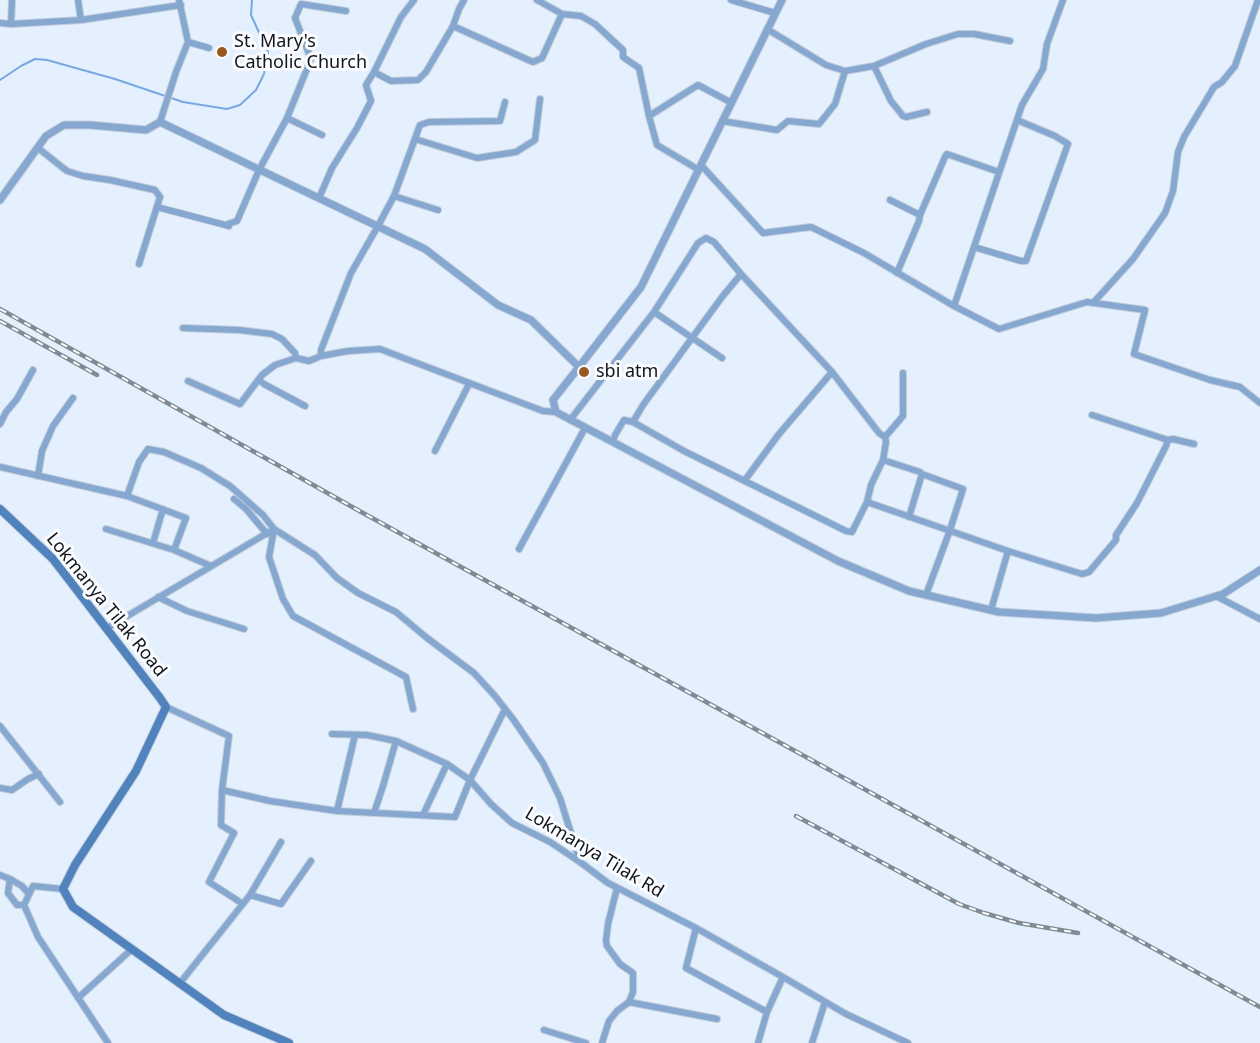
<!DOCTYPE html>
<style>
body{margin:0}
canvas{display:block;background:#e4f0fe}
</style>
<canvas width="1260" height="1043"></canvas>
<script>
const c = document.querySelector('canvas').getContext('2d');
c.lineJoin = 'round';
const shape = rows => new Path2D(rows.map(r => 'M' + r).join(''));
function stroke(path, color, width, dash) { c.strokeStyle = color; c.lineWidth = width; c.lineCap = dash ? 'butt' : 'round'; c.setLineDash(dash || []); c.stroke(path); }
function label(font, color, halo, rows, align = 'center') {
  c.font = font + ' "Noto Sans",sans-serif'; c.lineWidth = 6; c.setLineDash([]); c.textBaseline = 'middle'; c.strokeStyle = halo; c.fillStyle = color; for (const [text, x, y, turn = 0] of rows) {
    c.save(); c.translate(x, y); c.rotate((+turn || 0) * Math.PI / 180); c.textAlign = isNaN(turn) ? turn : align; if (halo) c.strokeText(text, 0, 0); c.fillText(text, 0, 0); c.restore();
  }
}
stroke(shape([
 [0,80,21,66,35,59,47,60,115,79,183,102,227,109,240,105,256,90,264,74,268,52,251,15,252,0]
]), '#79a8e0', 2);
const minor = shape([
 [78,0,81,20],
 [537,0,562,14,581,16,595,24,623,50,623,57,639,68,649,116,657,145,699,170],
 [731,0,775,13],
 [0,23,11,24,81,20,181,5],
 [11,24,12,0],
 [453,26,533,62,542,58,562,14],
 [767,29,826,65,845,71,874,66,926,44,958,34,974,34,1010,41],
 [188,42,209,48],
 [874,66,891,101,903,116,906,117,927,112],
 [374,72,391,81,418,80,426,72,453,26,459,9,464,0],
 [649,116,698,85,732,103],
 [287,118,322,135],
 [722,121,777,130,788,121,819,124,835,104,845,71],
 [160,122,176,72,188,42,179,0],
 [415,139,477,158,516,152,535,140,540,99],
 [38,148,67,171,83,176,110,180,155,190,160,197,139,264],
 [701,165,763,233,811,227,864,253,954,306,999,329,1087,302,1145,310,1134,354,1210,380,1240,387,1260,403],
 [394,196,438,210],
 [319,198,332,168,357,128,371,101,366,85,374,72,401,17,414,0],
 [890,200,920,215],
 [157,207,229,226],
 [225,225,237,221,259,170,287,118,311,59,295,18,301,4,346,11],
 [974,247,1021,261,1026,261,1068,144,1055,136,1017,120],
 [897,273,919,221,920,215,945,157,947,154,999,172],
 [1093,303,1133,259,1165,213,1173,191,1178,152,1184,137,1214,87,1222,82,1235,66,1258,0],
 [954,306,1022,105,1043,69,1047,44,1063,0],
 [654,312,722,358],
 [183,328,239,330,272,334,282,339,295,353,296,358],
 [321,356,321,350,351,273,378,226,394,196,420,125,429,122,500,121,505,102],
 [259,380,264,384,305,406],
 [188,381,240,404,262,375,275,365,296,358,309,361,321,356,348,351,380,349,543,411,556,412],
 [1092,415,1168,440,1173,439,1194,444],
 [570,420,654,312,698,243,706,238,714,242,741,274,832,372,879,433,885,437],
 [633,422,643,405,722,297,741,274],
 [0,424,6,412,17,399,33,370],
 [613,442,615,435,624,420,633,422,684,451,846,531,852,532,867,502,871,485,883,460,886,442,885,437,903,416,903,373],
 [435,451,469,384],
 [883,460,920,472,922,474,963,489,950,530,926,595],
 [0,467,127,496,186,518,174,550,106,529],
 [38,476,42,451,53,426,73,398],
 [745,480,779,434,832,372],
 [127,496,139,462,148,449,164,452,201,468,230,486,263,515,274,529,269,557,283,599,293,616,406,677,413,709],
 [234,499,246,509,267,534],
 [867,502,1008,551,1082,574,1089,572,1116,540,1116,535,1137,503,1166,446,1168,440],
 [909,517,922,474],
 [153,543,163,509],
 [519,549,585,428],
 [174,550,211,566],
 [1216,596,1260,619],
 [158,597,187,611,244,629],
 [991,610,1008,551],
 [107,628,274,529,315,555,337,578,358,593,396,612,427,638,474,673,495,696,513,719,543,763,560,798,580,862],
 [166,707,229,736,222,790,221,825,234,833,209,882,243,904],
 [0,726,60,802],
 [332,734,367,735,396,741,447,764,470,780,491,804,512,823,550,842,580,862,608,883,696,928,783,977,846,1014,908,1043],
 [0,788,12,790,28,779,39,774],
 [222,790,270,801,337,811,455,817,470,780,505,709],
 [337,811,355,735],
 [374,813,383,786,396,741],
 [423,815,447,764],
 [0,875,10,879,8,893,17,905,24,905],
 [10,879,22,886,29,894],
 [63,889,33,886,24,905,38,937,108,1043],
 [250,895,281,904,311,861],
 [696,928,686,968,767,1012],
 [180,983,250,895,281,842],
 [78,998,132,949],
 [629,1002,717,1019],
 [544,1030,586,1043],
 [602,1043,609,1021,617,1011,629,1002,633,992,633,973,620,964,607,946,606,941,608,924,617,888],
 [758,1043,767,1012,783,977],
 [812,1043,825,1002]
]);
const tertiary = shape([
 [0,200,46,136,64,125,90,125,146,130,160,122,425,249,498,305,531,320,579,367,641,287,782,0],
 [579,367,553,400,556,412,838,561,909,591,999,612,1096,618,1161,613,1223,594,1260,570]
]);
const secondary = shape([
 [0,509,53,559,160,698,166,707,136,771,75,865,63,889,73,907,224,1015,289,1043]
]);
stroke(minor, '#c2cdd9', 8);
stroke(tertiary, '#c2cdd9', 9);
stroke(secondary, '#c2cdd9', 10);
stroke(minor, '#85a7d0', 6);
stroke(tertiary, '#85a7d0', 7);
stroke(secondary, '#5083be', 8);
const rail = shape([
 [0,309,363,513,1260,1007],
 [0,321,97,375],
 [796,816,959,904,984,913,1019,923,1078,933]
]);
stroke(rail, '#818992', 4.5);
stroke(rail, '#fafcff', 2, [7]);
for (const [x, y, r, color] of [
 [222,52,6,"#97591f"],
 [584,372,6,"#97591f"]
]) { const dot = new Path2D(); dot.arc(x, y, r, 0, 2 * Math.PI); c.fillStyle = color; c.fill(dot); stroke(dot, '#fafcff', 2); }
label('18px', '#111419', '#fafcff', [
 ["St. Mary's",234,42],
 ["Catholic Church",234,63],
 ["sbi atm",596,372]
], 'left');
label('18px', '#111419', '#fafcff', [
 ["Lokmanya Tilak Road",106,605,51],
 ["Lokmanya Tilak Rd",594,853,31]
]);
</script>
